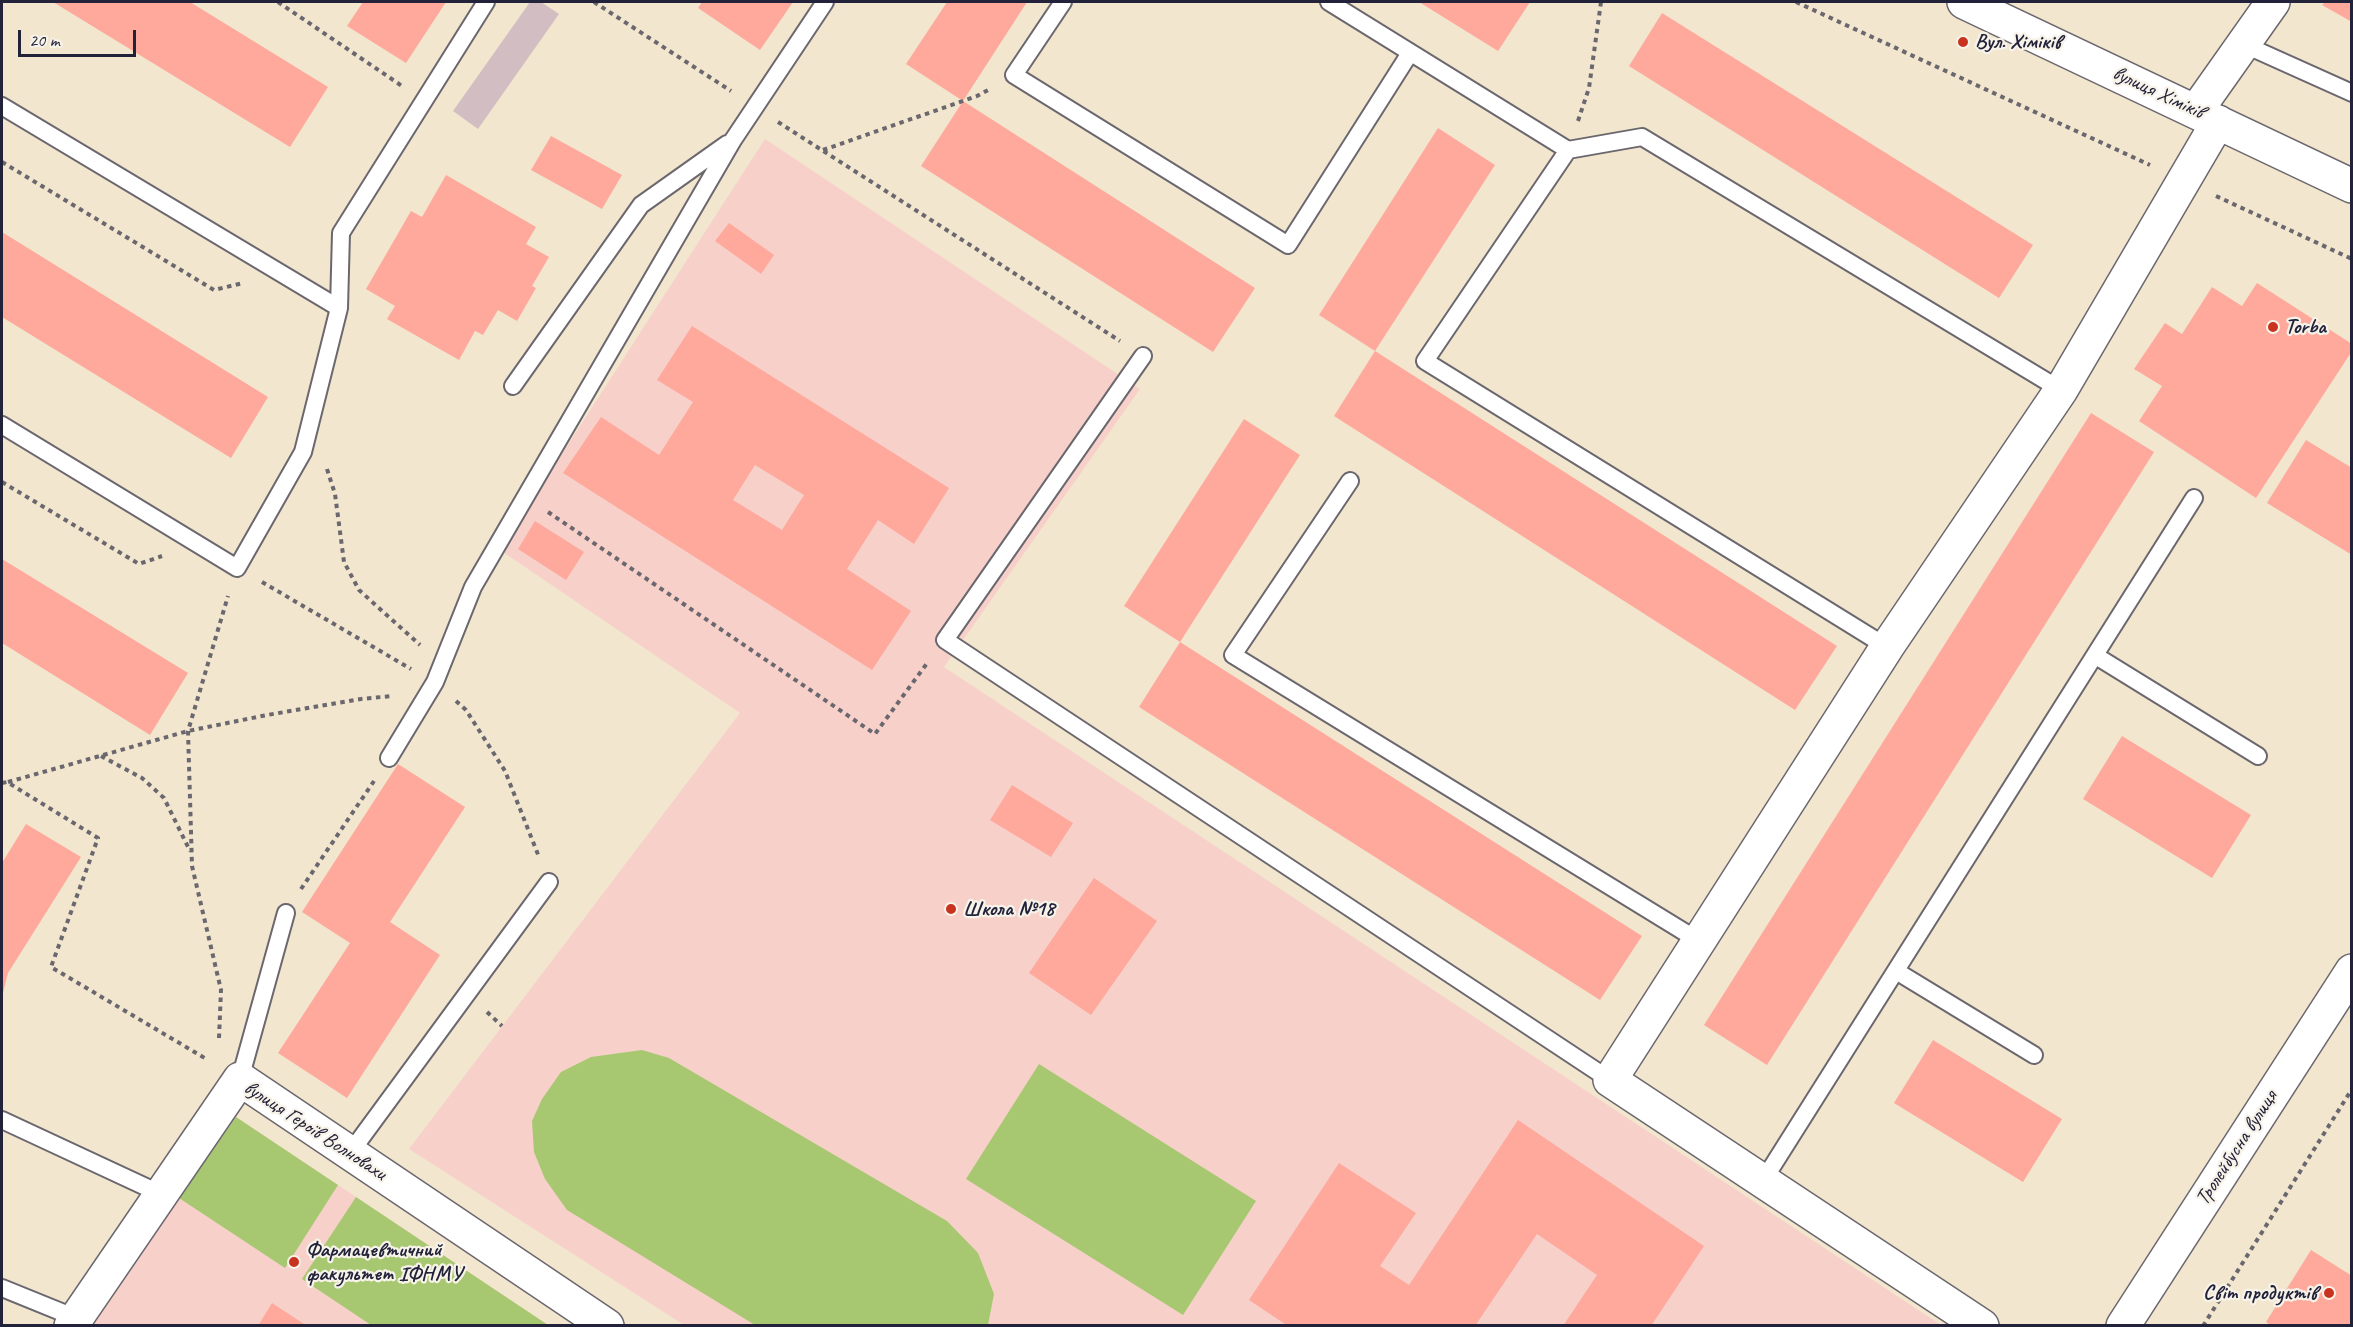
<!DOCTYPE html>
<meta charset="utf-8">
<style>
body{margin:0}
#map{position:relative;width:2353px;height:1327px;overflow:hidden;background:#f2e6ce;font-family:Caveat,sans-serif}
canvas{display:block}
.frame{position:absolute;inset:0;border:3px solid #22223b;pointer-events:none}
.scale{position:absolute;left:18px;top:30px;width:118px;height:27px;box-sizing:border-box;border:3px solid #22223b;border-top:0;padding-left:8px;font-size:18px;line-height:21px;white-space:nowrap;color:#22223b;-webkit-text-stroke:4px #f7f3e8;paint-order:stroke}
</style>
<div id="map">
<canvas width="2353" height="1327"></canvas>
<div class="frame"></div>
<div class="scale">20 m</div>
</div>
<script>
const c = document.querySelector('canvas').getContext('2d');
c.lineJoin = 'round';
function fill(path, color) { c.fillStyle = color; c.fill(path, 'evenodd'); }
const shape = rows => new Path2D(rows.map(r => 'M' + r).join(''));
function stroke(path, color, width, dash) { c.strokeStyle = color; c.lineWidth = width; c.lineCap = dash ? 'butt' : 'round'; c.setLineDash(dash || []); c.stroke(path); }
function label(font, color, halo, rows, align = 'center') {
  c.font = font + ' Caveat,sans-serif'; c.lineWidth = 4.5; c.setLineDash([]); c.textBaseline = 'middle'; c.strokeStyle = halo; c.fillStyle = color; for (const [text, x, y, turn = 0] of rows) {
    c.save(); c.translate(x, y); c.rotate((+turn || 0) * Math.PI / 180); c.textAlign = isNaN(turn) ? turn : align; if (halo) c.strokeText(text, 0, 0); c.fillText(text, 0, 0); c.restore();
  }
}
fill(shape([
 [765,139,1140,389,944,667,1941,1325,684,1325,409,1149,740,713,500,550],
 [236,1117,548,1325,91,1326]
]), '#f7d0ca');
fill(shape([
 [530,2,541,2,559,14,478,129,453,111]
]), '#d2bec2');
fill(shape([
 [642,1050,669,1058,947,1221,978,1253,994,1294,988,1325,755,1325,567,1210,545,1179,534,1152,532,1121,542,1099,561,1072,591,1057],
 [1039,1064,1256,1201,1183,1315,966,1179],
 [236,1117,338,1185,285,1268,179,1198],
 [356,1197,548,1325,371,1325,302,1279]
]), '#a7c871');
fill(shape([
 [53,2,190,2,328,87,290,147],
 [363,2,446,2,406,63,347,26],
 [702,2,793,2,760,50,698,8],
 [947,2,1027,2,963,101,906,64],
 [1419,2,1530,2,1498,51],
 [2325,2,2352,2,2352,22,2322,5],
 [1662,13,2033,245,1999,298,1629,66],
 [963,101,1255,288,1213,352,921,166],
 [1438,128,1495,165,1375,351,1837,646,1795,710,1334,416,1375,351,1319,315],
 [551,136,622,175,602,209,531,170],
 [446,175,536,227,526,244,549,257,532,286,536,288,517,321,498,310,483,335,475,331,459,360,387,319,395,306,366,289,411,211,422,217],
 [729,223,774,255,761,274,715,241],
 [2,232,268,397,231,458,2,317],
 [2257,283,2352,344,2352,351,2256,498,2139,421,2162,386,2134,369,2165,323,2182,334,2212,287,2242,306],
 [692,326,949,488,914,544,878,520,847,569,911,611,872,670,563,473,601,417,659,455,693,402,657,380],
 [755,465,804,495,782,530,733,500],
 [2091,413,2154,452,1767,1065,1704,1025],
 [1244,419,1300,455,1180,642,1124,606],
 [2306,440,2352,468,2352,555,2267,503],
 [535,521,584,552,566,580,518,549],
 [2,559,188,673,150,735,2,643],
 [1180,642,1642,936,1600,1000,1139,707],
 [2122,736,2251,815,2212,878,2083,799],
 [398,764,465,807,390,922,440,955,347,1098,278,1053,350,943,302,912],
 [1012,785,1073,823,1051,857,990,820],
 [26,824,81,857,8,973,2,997,2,863],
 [1094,878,1157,921,1091,1015,1029,973],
 [1933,1040,2062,1119,2023,1182,1894,1103],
 [1518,1120,1704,1246,1651,1326,1563,1326,1597,1275,1537,1234,1475,1326,1288,1326,1249,1300,1339,1163,1416,1213,1380,1266,1409,1285],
 [2311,1250,2352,1276,2352,1326,2272,1326,2266,1322],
 [272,1303,307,1326,258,1326]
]), '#fea99c');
const service = shape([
 [1063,2,1014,75,1288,245,1410,53],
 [1329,2,1568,150,1642,137,2061,390],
 [2243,44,2352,93],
 [2,106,339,308],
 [1568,150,1425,361,1887,647],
 [1143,356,945,640,1610,1080],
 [513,386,641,205,727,144],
 [2,425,237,568,303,452,339,308,341,233,486,2],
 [1350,481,1233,655,1699,941],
 [2096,656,2258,756],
 [389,758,435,682,473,587,733,140,825,2],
 [1896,971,2034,1055],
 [240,1079,286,913],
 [2,1120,161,1194],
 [350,1153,549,882],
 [1763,1181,2194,498],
 [2,1288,76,1318]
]);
const minor = shape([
 [2196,111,2273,2],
 [71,1326,240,1079,607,1326],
 [1982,1326,1610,1080,1887,647,2061,390,2218,122]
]);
const tertiary = shape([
 [1964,2,2352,186],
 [2123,1326,2352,971]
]);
stroke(service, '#6b676e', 20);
stroke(minor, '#6b676e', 36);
stroke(tertiary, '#6b676e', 36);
stroke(shape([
 [278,2,402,86],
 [594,2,731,91],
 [1796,2,2150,165],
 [1578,121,1589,88,1601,2],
 [778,122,1120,341],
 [823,150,977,96,990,89],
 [2,162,214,290,243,283],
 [2216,196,2352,259],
 [327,469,335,494,344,562,359,590,420,645],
 [2,482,139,564,162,556],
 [548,512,875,734,928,662],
 [262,582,411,669],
 [456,701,466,710,505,771,539,857],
 [101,756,142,778,164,798,190,851],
 [8,782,188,731,267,715,361,699,392,696],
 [2,783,7,782,98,838,51,967,208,1060],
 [301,889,374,781],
 [487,1012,502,1026],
 [219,1038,221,990,192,866,188,731,228,596],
 [2203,1326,2352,1089]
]), '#6b676e', 4, [4.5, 4.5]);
stroke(service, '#fff', 16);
stroke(minor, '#fff', 33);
stroke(tertiary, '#fff', 33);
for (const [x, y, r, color] of [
 [1963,42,6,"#c8321e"],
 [2273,327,6,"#c8321e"],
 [951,909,6,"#c8321e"],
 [294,1262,6,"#c8321e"],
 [2329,1293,6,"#c8321e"]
]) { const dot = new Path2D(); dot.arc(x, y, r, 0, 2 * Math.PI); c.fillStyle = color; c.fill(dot); stroke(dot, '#f7f3e8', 2); }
label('bold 21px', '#22223b', '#f7f3e8', [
 ["Вул. Хіміків",1975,42],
 ["Torba",2285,327],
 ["Школа №18",963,909],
 ["Фармацевтичний",306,1250],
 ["факультет ІФНМУ",306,1274],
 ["Світ продуктів",2317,1293,"right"]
], 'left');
label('21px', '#22223b', '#f7f3e8', [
 ["вулиця Хіміків",2158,93,25],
 ["вулиця Героїв Волновахи",315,1131,33],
 ["Тролейбусна вулиця",2237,1148,-57]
]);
</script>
